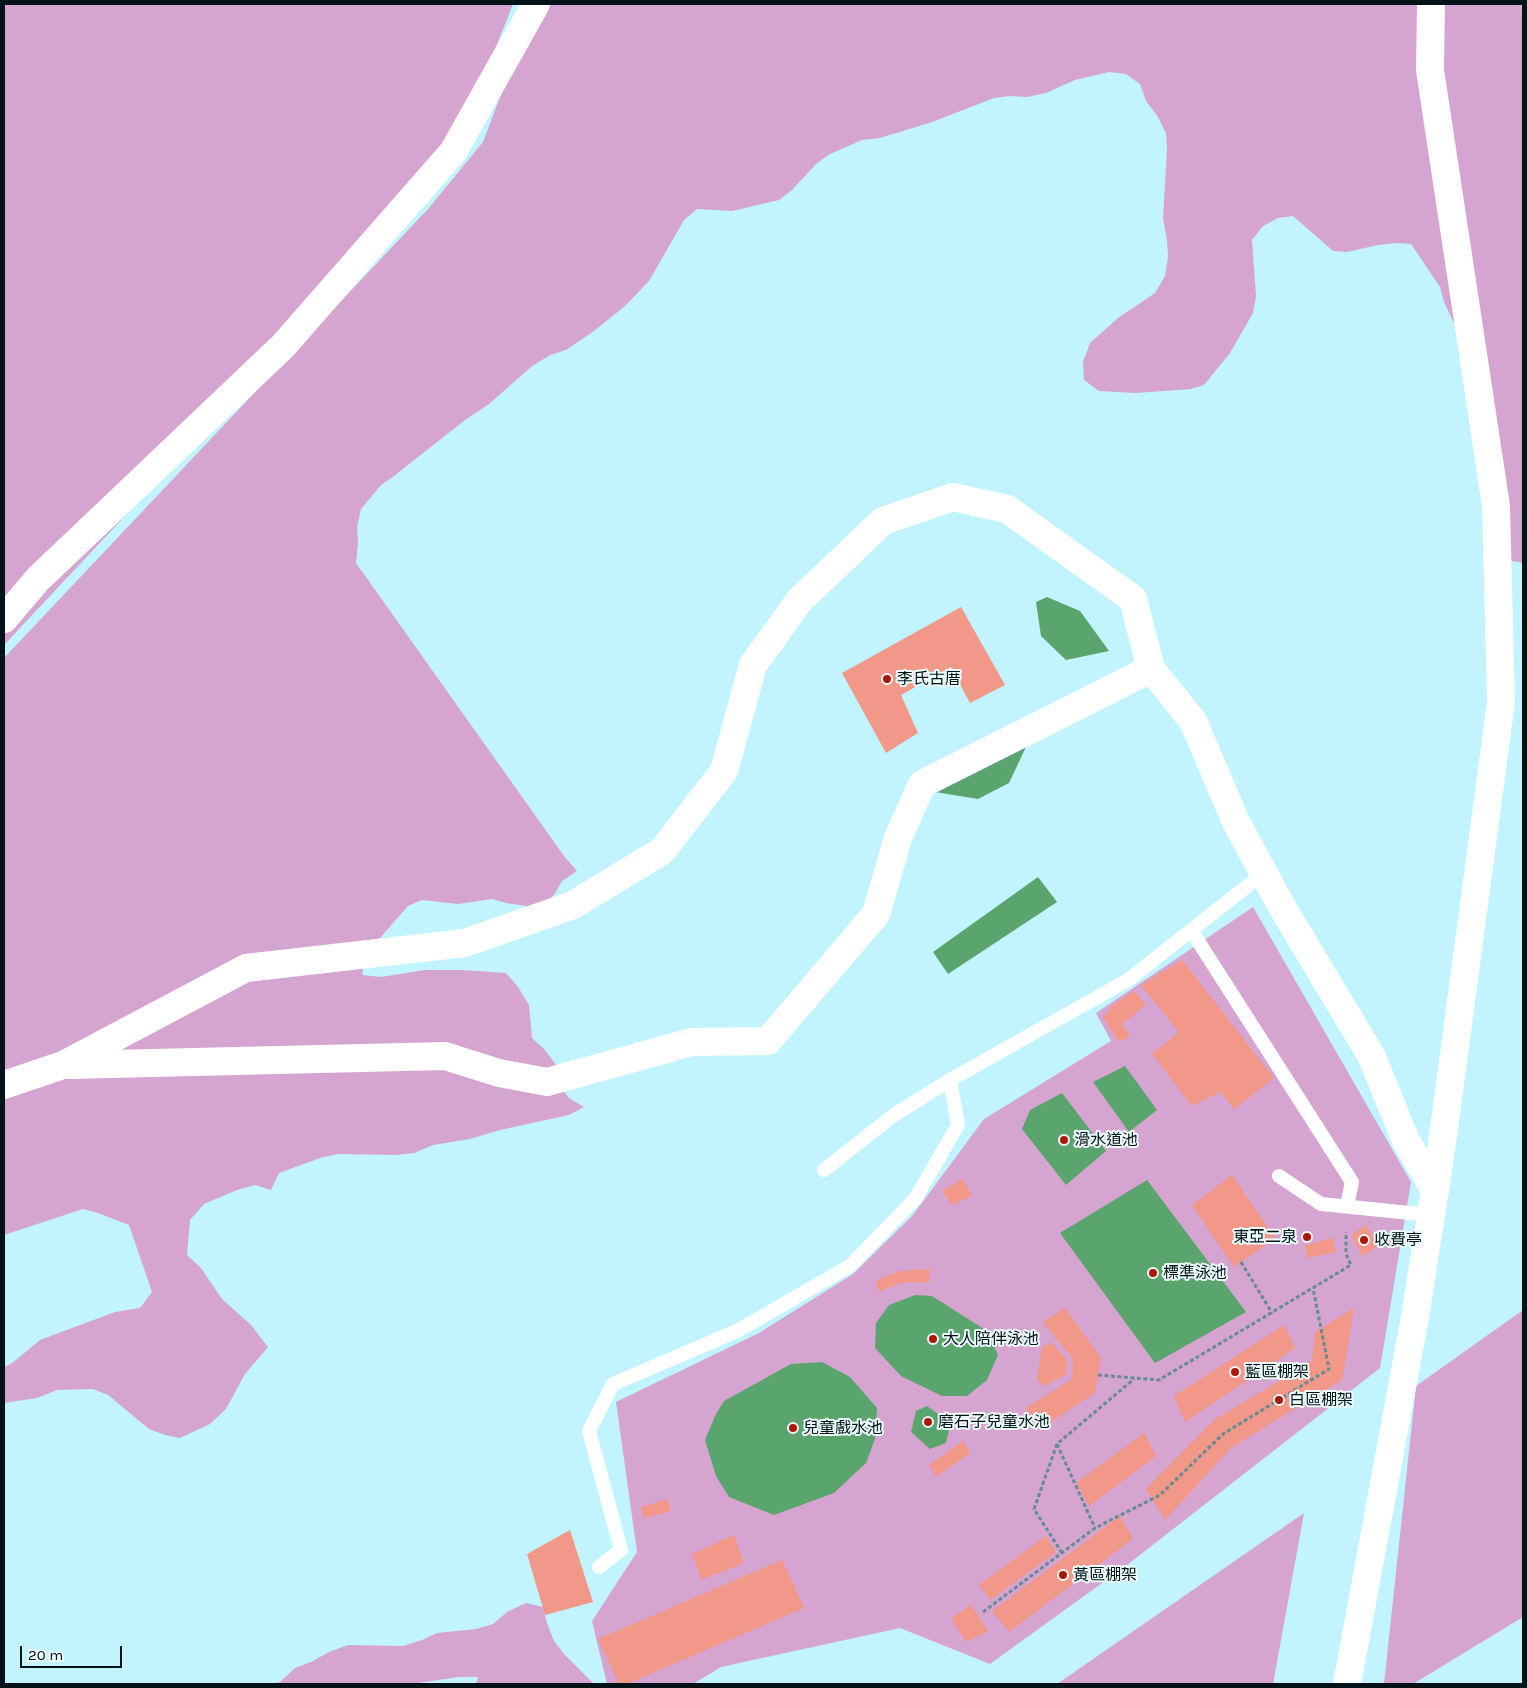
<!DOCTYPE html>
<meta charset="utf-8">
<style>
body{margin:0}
#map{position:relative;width:1527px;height:1688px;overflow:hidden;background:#c1f4fe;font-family:Karla,sans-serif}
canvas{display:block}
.frame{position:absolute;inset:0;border:5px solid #001317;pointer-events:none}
.scale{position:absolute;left:20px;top:1646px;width:102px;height:22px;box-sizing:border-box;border:2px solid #001317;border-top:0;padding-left:6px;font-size:15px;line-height:18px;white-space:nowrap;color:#001317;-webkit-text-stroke:4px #edfafc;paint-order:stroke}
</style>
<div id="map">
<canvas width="1527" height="1688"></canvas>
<div class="frame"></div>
<div class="scale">20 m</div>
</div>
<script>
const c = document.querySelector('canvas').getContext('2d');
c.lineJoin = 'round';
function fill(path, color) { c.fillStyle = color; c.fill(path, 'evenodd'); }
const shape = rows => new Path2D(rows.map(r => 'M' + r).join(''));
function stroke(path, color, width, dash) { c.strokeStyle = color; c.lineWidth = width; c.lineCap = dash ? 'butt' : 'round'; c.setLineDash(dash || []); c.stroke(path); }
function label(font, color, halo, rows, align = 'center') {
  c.font = font + ' Karla,"Noto Sans TC",sans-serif'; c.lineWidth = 4; c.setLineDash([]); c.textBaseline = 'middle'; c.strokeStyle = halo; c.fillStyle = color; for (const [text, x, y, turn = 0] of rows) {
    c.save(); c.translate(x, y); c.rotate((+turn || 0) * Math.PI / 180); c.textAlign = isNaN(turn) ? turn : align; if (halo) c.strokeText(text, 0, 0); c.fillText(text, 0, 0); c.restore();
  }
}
fill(shape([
 [4,4,513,4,475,100,428,193,4,645],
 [535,4,1521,4,1523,17,1523,563,1502,559,1459,334,1444,302,1440,287,1411,244,1396,243,1378,245,1347,252,1333,251,1293,216,1278,218,1263,226,1252,240,1256,296,1253,313,1230,353,1204,385,1191,389,1136,393,1099,391,1084,380,1083,362,1090,343,1118,318,1155,293,1165,276,1168,257,1167,240,1163,218,1167,150,1166,133,1158,117,1146,101,1140,84,1126,74,1109,72,1075,80,1046,93,1027,97,1009,96,994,98,932,122,880,138,862,140,830,154,816,164,792,190,779,200,732,211,697,209,684,220,649,281,625,306,594,331,566,350,550,355,531,367,489,404,465,420,394,476,381,485,361,509,357,527,358,544,356,563,564,856,577,871,562,881,554,895,539,908,506,903,492,899,458,904,422,900,408,906,366,954,362,975,381,977,425,970,462,970,506,973,518,987,529,1005,532,1038,545,1050,557,1066,557,1082,569,1098,584,1107,569,1115,500,1130,470,1139,433,1145,414,1153,397,1155,339,1154,323,1157,279,1173,271,1190,255,1185,237,1190,204,1204,190,1220,187,1255,201,1268,222,1299,251,1325,268,1347,245,1374,226,1409,210,1424,180,1438,165,1435,149,1429,108,1395,93,1389,57,1390,37,1398,4,1403,4,1367,11,1364,40,1340,115,1312,140,1308,152,1292,129,1225,98,1213,83,1209,4,1235,4,658,428,209,483,142],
 [1253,907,1411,1182,1380,1368,1127,1565,990,1664,900,1628,721,1667,693,1684,607,1684,592,1621,637,1552,616,1402,759,1333,853,1274,913,1215,984,1119,1111,1041,1096,1013],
 [1523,1292,1523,1617,1413,1684,1384,1684,1416,1386,1523,1310],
 [1304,1513,1273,1684,1057,1684],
 [526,1603,543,1607,547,1623,554,1641,565,1655,594,1684,476,1684,478,1677,459,1677,411,1684,273,1684,280,1682,295,1668,311,1662,329,1652,348,1645,403,1646,422,1640,437,1633,476,1629,493,1624,507,1612]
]), '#d6a4d0');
fill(shape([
 [1047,597,1080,611,1109,651,1066,660,1041,636,1036,602],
 [1033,732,1009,783,978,799,935,792],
 [1038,877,1057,902,948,974,933,952],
 [1125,1066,1157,1110,1129,1132,1093,1082],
 [1062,1093,1106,1151,1066,1185,1022,1129,1030,1110],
 [1147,1180,1246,1312,1155,1363,1060,1233],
 [915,1295,932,1296,987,1331,998,1355,987,1380,967,1396,942,1396,901,1376,875,1348,876,1323,889,1305],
 [822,1362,850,1377,877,1408,875,1439,866,1463,834,1493,774,1515,729,1497,716,1476,705,1440,715,1416,724,1401,791,1364],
 [927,1406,938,1414,949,1430,946,1443,930,1449,911,1432,916,1411]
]), '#5aa46e');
fill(shape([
 [961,607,1005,685,970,703,951,667,901,695,918,733,886,753,842,673],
 [1182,960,1274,1078,1234,1109,1220,1092,1192,1106,1152,1054,1179,1032,1141,985],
 [1134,991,1146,1005,1122,1024,1130,1036,1119,1042,1103,1017,1111,1009,1110,1007],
 [1232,1175,1275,1238,1234,1267,1192,1205],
 [963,1179,972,1196,952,1205,942,1191],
 [1366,1225,1378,1246,1362,1256,1351,1235],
 [1333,1238,1336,1252,1308,1258,1304,1246],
 [930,1269,929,1282,899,1283,879,1292,876,1280,900,1271],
 [1065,1308,1101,1358,1095,1393,1040,1429,1026,1408,1072,1379,1073,1359,1043,1322],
 [1354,1308,1342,1380,1232,1447,1165,1520,1146,1489,1214,1420,1312,1361,1315,1332],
 [1284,1325,1295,1348,1185,1422,1174,1396],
 [1051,1342,1067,1360,1066,1375,1043,1386,1037,1379,1042,1347],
 [1144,1433,1156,1456,1089,1506,1076,1483],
 [963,1441,970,1453,936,1477,929,1465],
 [667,1499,671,1511,644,1518,641,1507],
 [1120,1516,1133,1539,1009,1632,992,1611],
 [570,1530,593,1602,545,1615,527,1554],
 [734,1535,744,1563,701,1580,692,1554],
 [1046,1536,1056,1552,990,1600,979,1585],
 [782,1560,804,1608,627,1684,619,1684,598,1639],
 [971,1605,988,1631,966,1642,951,1618]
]), '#f19888');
stroke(shape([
 [1241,1262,1272,1313],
 [1098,1375,1159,1380,1351,1265,1346,1254,1346,1232],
 [1057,1444,1095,1528],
 [1062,1553,1034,1509,1057,1444,1134,1379],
 [983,1612,1095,1528,1160,1495,1223,1434,1329,1369,1313,1288]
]), '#678b92', 3, [4, 2.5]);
stroke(shape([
 [1191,930,1352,1182,1347,1206],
 [824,1170,894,1115,950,1080],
 [1279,1176,1321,1204,1430,1215],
 [599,1567,621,1550,589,1431,613,1384,737,1331,850,1266,915,1199,958,1125,950,1080,1128,980,1264,873]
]), '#fff', 14);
stroke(shape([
 [1431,4,1430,70,1496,506,1501,702,1444,1129,1435,1190],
 [4,619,38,579,283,346,453,152,536,4],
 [69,1065,445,1056,499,1073,547,1082,692,1042,768,1041,876,914,898,838,922,784,1151,669],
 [4,1085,63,1065,246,968,465,943,573,905,662,851,724,771,753,665,799,601,883,521,953,497,1007,509,1133,599,1151,669,1193,721,1236,822,1282,907,1372,1057,1406,1141,1435,1190,1415,1317,1347,1684]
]), '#fff', 28);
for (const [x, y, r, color] of [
 [887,679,5,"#a91906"],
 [1064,1140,5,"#a91906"],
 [1307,1237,5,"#a91906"],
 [1364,1240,5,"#a91906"],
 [1153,1273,5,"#a91906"],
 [933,1339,5,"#a91906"],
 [1235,1372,5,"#a91906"],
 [1279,1400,5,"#a91906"],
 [928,1422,5,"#a91906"],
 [793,1428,5,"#a91906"],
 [1063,1575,5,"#a91906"]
]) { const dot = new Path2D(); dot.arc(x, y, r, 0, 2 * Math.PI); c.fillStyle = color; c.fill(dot); stroke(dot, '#edfafc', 2); }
label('16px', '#001317', '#edfafc', [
 ["李氏古厝",897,679],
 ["滑水道池",1074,1140],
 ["東亞二泉",1297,1237,"right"],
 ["收費亭",1374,1240],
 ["標準泳池",1163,1273],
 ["大人陪伴泳池",943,1339],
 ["藍區棚架",1245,1372],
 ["白區棚架",1289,1400],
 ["磨石子兒童水池",938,1422],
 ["兒童戲水池",803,1428],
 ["黃區棚架",1073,1575]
], 'left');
</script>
